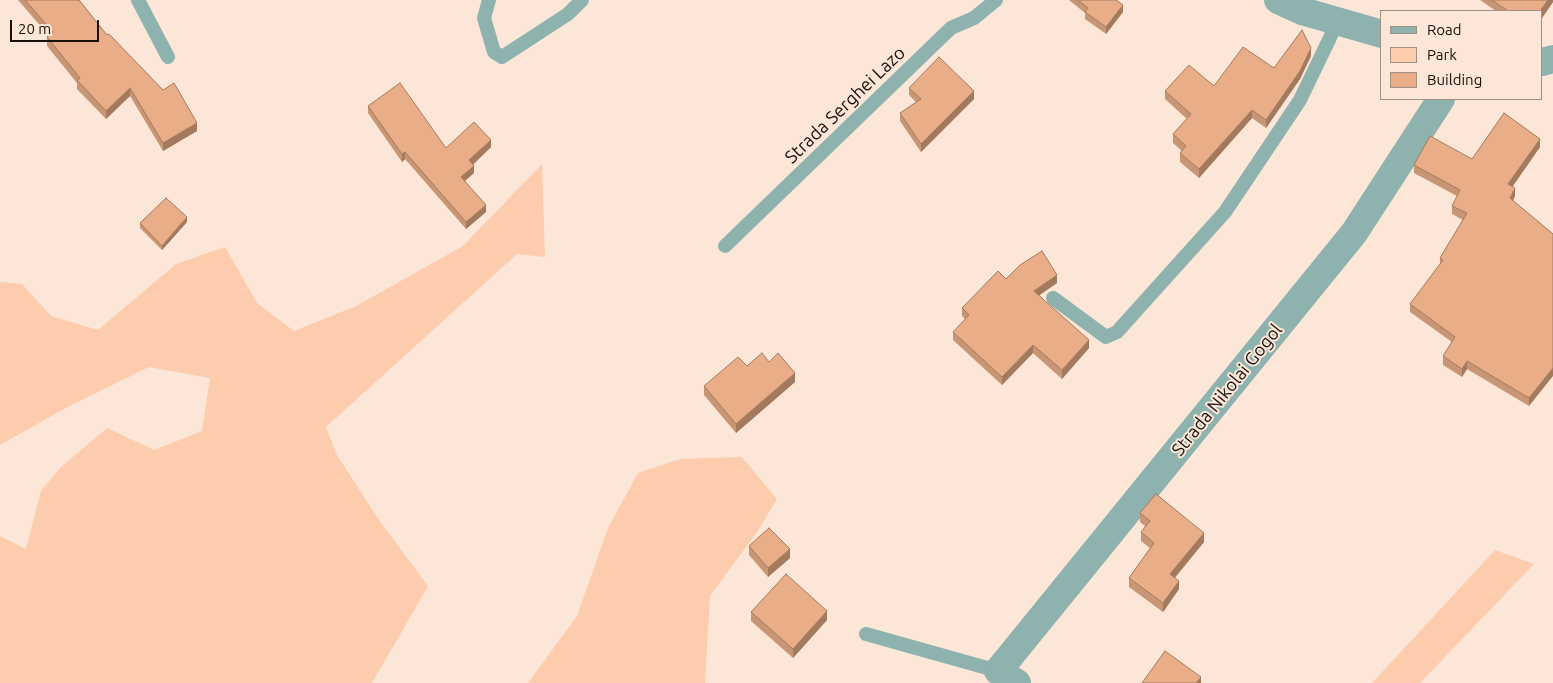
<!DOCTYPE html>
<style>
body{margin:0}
#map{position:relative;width:1553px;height:683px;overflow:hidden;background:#fce6d8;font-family:Ubuntu,sans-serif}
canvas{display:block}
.legend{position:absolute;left:1380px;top:10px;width:162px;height:90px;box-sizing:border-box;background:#fce6d8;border:1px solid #a19085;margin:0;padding:6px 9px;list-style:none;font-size:15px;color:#180f09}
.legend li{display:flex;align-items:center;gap:10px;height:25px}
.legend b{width:25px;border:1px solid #a19085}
.scale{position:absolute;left:10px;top:20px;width:89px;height:22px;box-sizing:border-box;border:2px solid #180f09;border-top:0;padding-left:6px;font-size:15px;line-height:18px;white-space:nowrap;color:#180f09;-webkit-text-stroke:4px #fce6d8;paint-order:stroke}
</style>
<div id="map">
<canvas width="1553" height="683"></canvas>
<ul class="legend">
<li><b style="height:6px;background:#8eb2ae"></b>Road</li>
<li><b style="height:14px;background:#fdccad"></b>Park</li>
<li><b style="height:14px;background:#e9ae87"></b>Building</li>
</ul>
<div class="scale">20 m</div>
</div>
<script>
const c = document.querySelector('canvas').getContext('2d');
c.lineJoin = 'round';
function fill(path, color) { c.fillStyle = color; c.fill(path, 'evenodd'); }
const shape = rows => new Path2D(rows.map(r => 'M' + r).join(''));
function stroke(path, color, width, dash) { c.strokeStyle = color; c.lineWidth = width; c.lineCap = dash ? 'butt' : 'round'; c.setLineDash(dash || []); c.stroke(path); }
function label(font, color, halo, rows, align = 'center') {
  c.font = font + ' Ubuntu,sans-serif'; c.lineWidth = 4; c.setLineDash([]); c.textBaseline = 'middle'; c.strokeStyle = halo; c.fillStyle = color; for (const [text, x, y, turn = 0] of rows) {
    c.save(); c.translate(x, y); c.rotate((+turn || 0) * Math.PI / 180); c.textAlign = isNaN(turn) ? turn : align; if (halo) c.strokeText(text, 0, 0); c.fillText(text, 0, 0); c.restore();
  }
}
fill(shape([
 [542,164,545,257,517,254,326,427,337,455,379,520,428,586,372,683,0,683,0,536,26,549,41,491,61,467,107,428,154,450,202,431,210,378,149,367,64,409,0,445,0,282,22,284,51,316,98,330,176,264,225,247,257,303,294,331,356,306,463,246],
 [742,457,777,499,757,532,710,596,705,683,528,683,577,616,608,528,638,473,680,459],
 [1495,550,1534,564,1420,683,1372,683]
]), '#fdccad');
stroke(shape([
 [138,0,168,57],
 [489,0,484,18,494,52,502,57,568,14,582,0],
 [725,246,951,28,974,18,996,0],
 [1053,298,1106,337,1117,332,1225,212,1300,100,1338,21],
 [866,634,998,671]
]), '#8eb2ae', 14);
stroke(shape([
 [1278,0,1302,11,1382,34],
 [1542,62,1553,59],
 [1017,683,998,671,1354,233,1441,99]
]), '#8eb2ae', 28);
fill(shape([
 [18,0,79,0,107,35,197,131,163,151,130,96,106,119,77,89,77,83,47,46,47,37,49,36],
 [1069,0,1116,0,1123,12,1106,34,1085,19,1085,13],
 [1480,0,1553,0,1553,2,1542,18,1542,11,1496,11],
 [1311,56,1300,79,1266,128,1252,118,1199,178,1180,162,1180,153,1182,151,1173,143,1173,134,1187,119,1165,99,1165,91,1214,86],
 [909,88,974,99,921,152,900,121,900,113,916,102,909,95],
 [368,106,446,148,491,147,473,165,474,173,465,181,486,212,466,229,405,159,402,162,368,113],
 [1540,147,1512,187,1515,196,1513,201,1553,234,1529,406,1467,369,1462,377,1443,365,1443,356,1452,342,1410,312,1410,304,1440,264,1440,258,1463,220,1452,214,1452,206,1457,196,1414,173,1414,165,1472,159],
 [187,222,162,250,140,228,140,223],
 [1006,279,1057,283,1039,295,1089,348,1062,379,1033,353,1002,385,953,340,953,332,965,319,962,316,962,308],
 [769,362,795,382,736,433,704,395,704,386,747,366],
 [1140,513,1204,542,1175,578,1179,589,1163,612,1129,587,1129,578,1150,548,1141,541,1141,532,1145,526,1140,522],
 [749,546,790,558,768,577,749,555],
 [751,612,827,620,793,658,751,621]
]), '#c89674');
fill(shape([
 [1548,0,1553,0,1553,2,1542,18,1542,11,1540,11],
 [1123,5,1123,12,1106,34,1106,27],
 [1311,48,1311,56,1300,79,1266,128,1266,120],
 [130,88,130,96,106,119,106,111],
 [974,91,974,99,921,152,921,144],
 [1252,110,1252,118,1199,178,1199,169],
 [197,123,197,131,163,151,163,143],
 [1540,139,1540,147,1508,193,1508,184],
 [491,140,491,147,469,168,469,160],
 [405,152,405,159,402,162,402,154],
 [474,166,474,173,461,184,461,177],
 [1515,188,1515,196,1510,207,1510,198],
 [486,205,486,212,466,229,466,222],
 [187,217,187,222,162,250,162,246],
 [1057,275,1057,283,1034,299,1034,291],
 [1089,340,1089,348,1062,379,1062,370],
 [1033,345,1033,353,1002,385,1002,377],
 [1467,361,1467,369,1462,377,1462,369],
 [1553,368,1553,376,1529,406,1529,398],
 [795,373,795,382,736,433,736,424],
 [1204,533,1204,542,1170,583,1170,574],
 [790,549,790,558,768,577,768,568],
 [1179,581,1179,589,1163,612,1163,603],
 [827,611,827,620,793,658,793,649],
 [1201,677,1201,683,1196,683]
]), '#a37a5e');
const building = shape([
 [25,0,79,0,107,35,109,34,163,90,174,83,197,123,163,143,130,88,106,111,77,80,80,78,47,37,53,32,25,0],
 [1078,0,1116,0,1123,5,1106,27,1085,12,1088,8,1078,0],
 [1492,0,1548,0,1540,11,1508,11,1492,0],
 [1302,30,1311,48,1300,71,1266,120,1252,110,1199,169,1180,153,1186,146,1173,134,1191,114,1165,91,1189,65,1214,86,1243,47,1274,68,1302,30],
 [939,57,974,91,921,144,900,113,921,99,909,88,939,57],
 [400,83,446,148,474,122,491,140,469,160,474,166,461,177,486,205,466,222,405,152,402,154,368,106,400,83],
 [1504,113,1540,139,1508,184,1515,188,1510,198,1553,234,1553,368,1529,398,1467,361,1462,369,1443,356,1455,337,1410,304,1443,260,1440,258,1467,213,1452,206,1460,190,1414,165,1430,136,1472,159,1504,113],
 [166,198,187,217,162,246,140,223,166,198],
 [1042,251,1057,275,1034,291,1089,340,1062,370,1033,345,1002,377,953,332,969,315,962,308,998,271,1006,279,1020,265,1042,251],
 [762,353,769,362,778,353,795,373,736,424,704,386,738,357,747,366,762,353],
 [1156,494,1204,533,1170,574,1179,581,1163,603,1129,578,1154,543,1141,532,1150,521,1140,513,1156,494],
 [769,528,790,549,768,568,749,546,769,528],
 [786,574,827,611,793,649,751,612,786,574],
 [1165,651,1201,677,1196,683,1142,683,1165,651]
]);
fill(building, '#e9ae87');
stroke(building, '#a37a5e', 1);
label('18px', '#180f09', '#fce6d8', [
 ["Strada Serghei Lazo",845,105,-44],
 ["Strada Nikolai Gogol",1227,390,-51]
]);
</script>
